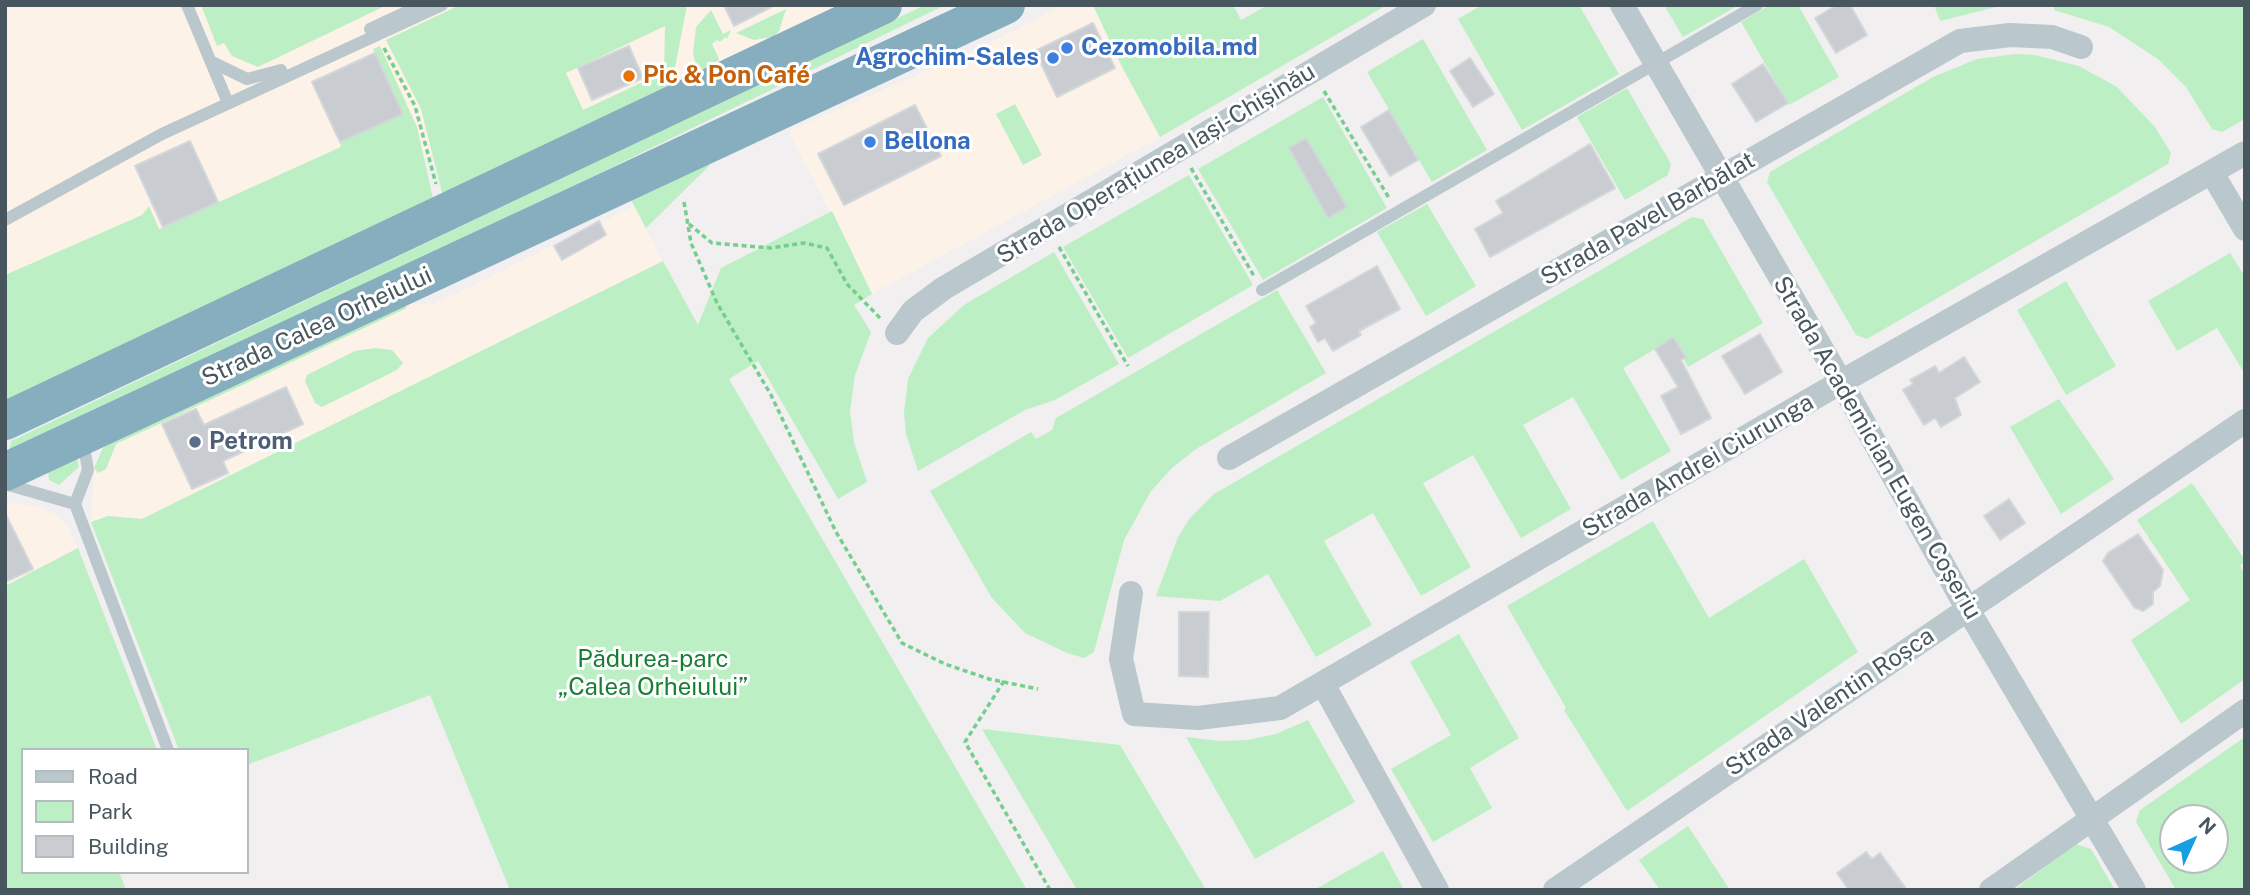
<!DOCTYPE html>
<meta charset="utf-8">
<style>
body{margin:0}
#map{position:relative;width:2250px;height:895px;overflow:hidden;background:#f1efef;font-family:"Public Sans",sans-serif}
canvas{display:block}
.frame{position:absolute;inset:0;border:7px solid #47575d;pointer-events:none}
.legend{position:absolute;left:21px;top:748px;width:228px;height:126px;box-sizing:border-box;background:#fff;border:2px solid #b5bcbe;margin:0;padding:9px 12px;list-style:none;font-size:21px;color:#47575d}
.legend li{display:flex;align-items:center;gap:14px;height:35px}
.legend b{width:35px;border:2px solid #b5bcbe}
.north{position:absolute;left:2159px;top:804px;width:70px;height:70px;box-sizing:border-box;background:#fff;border:2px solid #b5bcbe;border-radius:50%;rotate:45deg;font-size:19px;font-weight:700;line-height:28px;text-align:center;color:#47575d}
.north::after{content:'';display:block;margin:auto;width:24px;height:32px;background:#179ee3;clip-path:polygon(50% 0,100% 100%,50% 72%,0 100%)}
</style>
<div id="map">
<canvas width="2250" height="895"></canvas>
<div class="frame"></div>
<ul class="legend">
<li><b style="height:9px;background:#bac7cc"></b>Road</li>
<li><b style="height:19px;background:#bdefc5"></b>Park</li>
<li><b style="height:19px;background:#c9cdd2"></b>Building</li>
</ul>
<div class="north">N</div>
</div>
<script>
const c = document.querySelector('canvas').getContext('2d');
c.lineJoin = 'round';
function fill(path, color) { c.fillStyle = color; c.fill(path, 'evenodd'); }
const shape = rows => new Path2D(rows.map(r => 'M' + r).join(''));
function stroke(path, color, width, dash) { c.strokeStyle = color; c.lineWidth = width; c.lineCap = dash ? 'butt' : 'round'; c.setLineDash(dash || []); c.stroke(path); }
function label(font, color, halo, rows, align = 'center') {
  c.font = font + ' "Public Sans",sans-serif'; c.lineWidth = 6; c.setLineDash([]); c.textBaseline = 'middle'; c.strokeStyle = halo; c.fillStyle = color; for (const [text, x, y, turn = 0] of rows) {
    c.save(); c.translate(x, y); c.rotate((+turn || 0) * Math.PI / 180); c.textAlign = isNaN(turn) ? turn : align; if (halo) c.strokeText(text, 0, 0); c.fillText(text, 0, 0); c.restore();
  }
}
fill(shape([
 [5,5,839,5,671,89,675,67,584,111,572,91,5,348],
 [1063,5,1093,5,1121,65,1160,137,872,294,788,131,984,46],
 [634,206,663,261,142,519,108,516,91,522,94,468,104,446,403,303,434,304],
 [5,502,39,507,55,514,66,523,78,548,5,586]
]), '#fcf2e8');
fill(shape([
 [201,5,387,5,258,67,232,56,224,43,217,46],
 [460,5,687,5,671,89,444,200,421,109,386,40],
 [665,26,664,72,583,110,566,73],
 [925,5,945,5,592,177,9,452,11,441],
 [1093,5,1233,5,1241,20,1268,5,1387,5,1160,137,1121,65],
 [1482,5,1579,5,1619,74,1522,130,1458,19],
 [1664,5,1739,5,1683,37],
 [1770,5,1798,5,1839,77,1789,105,1741,22],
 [1934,5,1995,5,1996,7,1940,21],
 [2054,5,2241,5,2245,10,2245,119,2222,132,2212,129,2186,87,2158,59,2109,27,2054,10],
 [786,9,779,31,773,37,754,40,736,33],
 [711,10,723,34,731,30,727,39,725,37,720,42,717,40,712,44,719,59,715,65,703,69,696,65,693,54,696,27],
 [1423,39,1487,150,1432,182,1367,72],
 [380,46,417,127,434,203,5,406,5,275,142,215,149,206,159,229,341,147,340,142,402,114,373,49],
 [2016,54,2035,55,2079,66,2117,87,2155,127,2171,153,2168,164,1867,339,1856,335,1767,182,1770,172,1933,77,1977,59],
 [1627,88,1671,164,1668,175,1625,200,1577,117],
 [1323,97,1387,208,1263,280,1198,169],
 [1015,104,1042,155,1023,165,996,114],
 [712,157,709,166,646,228,629,196],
 [1189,175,1253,285,1128,358,1063,247],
 [1427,204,1476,286,1426,316,1377,232],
 [832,211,872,294,854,305,871,332,855,375,850,411,854,443,867,482,838,499,758,361,729,379,1027,890,510,890,430,695,247,765,247,750,179,750,91,522,108,516,142,519,663,261,698,325,721,268],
 [1692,217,1703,219,1763,323,1688,367,1672,339,1623,368,1671,451,1621,480,1573,397,1523,425,1571,509,1521,538,1473,455,1423,483,1471,567,1421,596,1373,513,1324,541,1372,625,1316,657,1268,574,1220,601,1156,596,1178,537,1190,518,1214,494],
 [1054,252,1119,364,1055,400,1025,410,918,471,906,434,904,413,908,379,928,338,964,305],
 [2230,253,2245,277,2245,374,2217,328,2177,351,2148,301],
 [2066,281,2116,366,2066,395,2017,310],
 [1277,290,1326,373,1196,449,1172,468,1151,491,1124,540,1094,652,1084,658,1067,653,1025,633,992,598,930,491,1031,432,1036,439,1052,430,1056,418],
 [403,303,407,308,116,444,106,469,98,473,94,468,104,446],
 [375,348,392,350,403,363,397,370,322,407,315,403,305,381,307,375,355,351],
 [2059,399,2114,479,2061,514,2010,427],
 [77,458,79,467,59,485,49,480,48,469],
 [2192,483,2245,560,2240,566,2245,574,2245,679,2181,724,2131,640,2190,600,2137,520],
 [1653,521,1709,618,1804,559,1858,652,1627,811,1564,710,1566,708,1507,606],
 [78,548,157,750,23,750,23,872,119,872,126,890,5,890,5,586],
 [1459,634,1519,738,1470,768,1492,808,1433,842,1391,769,1451,735,1410,662],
 [1308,720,1355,802,1255,859,1186,737,1219,741,1248,740,1276,734],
 [982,729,1120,745,1206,890,1077,890],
 [2245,737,2245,890,2176,890,2136,822,2140,810],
 [2173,818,2215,818,2215,860,2173,860],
 [1688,826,1730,890,1660,890,1639,860],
 [2076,844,2091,849,2115,890,2014,890],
 [1383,851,1404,890,1314,890]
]), '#bdefc5');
const building = shape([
 [724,5,775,5,734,26,724,5],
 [1837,5,1850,5,1867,35,1836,53,1815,18,1837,5],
 [1093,23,1115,68,1057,97,1035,51,1093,23],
 [629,46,643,78,592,100,578,68,629,46],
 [375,53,403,114,340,142,312,82,375,53],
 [1470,58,1494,94,1473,107,1450,71,1470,58],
 [1763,64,1788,103,1756,122,1732,84,1763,64],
 [915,105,941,156,844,205,818,154,915,105],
 [1389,110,1418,160,1390,176,1361,127,1389,110],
 [1306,138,1347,207,1328,218,1289,148,1306,138],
 [190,141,218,202,163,227,135,166,190,141],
 [1590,144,1615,188,1490,257,1475,229,1503,213,1496,201,1590,144],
 [599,221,606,235,562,260,554,246,599,221],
 [1377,266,1400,309,1359,331,1361,335,1333,351,1325,338,1318,342,1310,327,1316,323,1306,306,1377,266],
 [1760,334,1782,372,1745,394,1722,356,1760,334],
 [1673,337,1686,357,1681,360,1711,418,1681,434,1661,396,1678,387,1655,349,1673,337],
 [1964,357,1980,382,1955,398,1961,415,1941,427,1935,418,1924,425,1903,390,1913,384,1910,380,1935,366,1939,373,1964,357],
 [286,387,303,424,223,461,228,473,192,489,162,424,196,409,204,425,286,387],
 [2009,499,2025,523,2000,540,1984,516,2009,499],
 [5,513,33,569,5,582,5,513],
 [2138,534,2163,570,2160,586,2153,592,2153,604,2143,611,2134,607,2103,561,2108,553,2138,534],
 [1179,612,1209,612,1208,677,1179,676,1179,612],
 [1866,852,1872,859,1880,853,1907,890,1849,890,1837,873,1866,852]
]);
fill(building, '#c9cdd2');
stroke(building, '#d3d7da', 2);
stroke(shape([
 [384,48,415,106,436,184],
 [1324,91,1389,198],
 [1191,168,1254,276],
 [684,202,691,243,717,303,771,395,836,532,902,643,945,664,989,679,1038,689],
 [689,224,712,243,771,248,804,243,827,248,847,284,880,318],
 [1059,247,1128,366],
 [1004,681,965,742,1050,890]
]), '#74ce8d', 3.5, [5, 3.5]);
stroke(shape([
 [187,5,228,103],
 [370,29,421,5],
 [212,62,247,79,281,70],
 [5,220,162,134,442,5],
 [1262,290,1757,5],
 [83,441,88,470,75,504,168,750],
 [5,484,75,504]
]), '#bac7cc', 12);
stroke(shape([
 [1622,5,1841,382,1967,608,2134,890],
 [2212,173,2245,229],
 [897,333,913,311,944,288,1424,5],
 [1229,458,1960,41,2010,35,2052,37,2081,47],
 [1131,593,1121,659,1134,714,1198,718,1280,708,1841,382,2245,153],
 [1323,684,1437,890],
 [1555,890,2245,421],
 [1991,890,2245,711]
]), '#bac7cc', 24);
stroke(shape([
 [5,421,883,5],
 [5,472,1006,5]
]), '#86aebe', 38);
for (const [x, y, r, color] of [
 [1067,48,7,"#3f7fe0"],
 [1053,58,7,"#3f7fe0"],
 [629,76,7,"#e8710a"],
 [870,142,7,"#3f7fe0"],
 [195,442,7,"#5c6f8a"]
]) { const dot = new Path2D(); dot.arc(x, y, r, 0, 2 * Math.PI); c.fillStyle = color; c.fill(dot); stroke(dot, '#fff', 2.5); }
label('bold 24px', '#366cbe', '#fff', [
 ["Cezomobila.md",1081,48],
 ["Agrochim-Sales",1039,58,"right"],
 ["Bellona",884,142]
], 'left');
label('bold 24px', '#c56008', '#fff', [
 ["Pic & Pon Café",643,76]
], 'left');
label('24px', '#47575d', '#fff', [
 ["Strada Operațiunea Iași-Chișinău",1156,164,-31],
 ["Strada Pavel Barbălat",1648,219,-30],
 ["Strada Calea Orheiului",317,327,-25],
 ["Strada Academician Eugen Coșeriu",1877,448,60],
 ["Strada Andrei Ciurunga",1698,466,-30],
 ["Strada Valentin Roșca",1830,702,-34]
]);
label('bold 24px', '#4e5e75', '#fff', [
 ["Petrom",209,442]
], 'left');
label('24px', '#167f33', '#fff', [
 ["Pădurea-parc",653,660],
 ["„Calea Orheiului”",653,688]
]);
</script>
